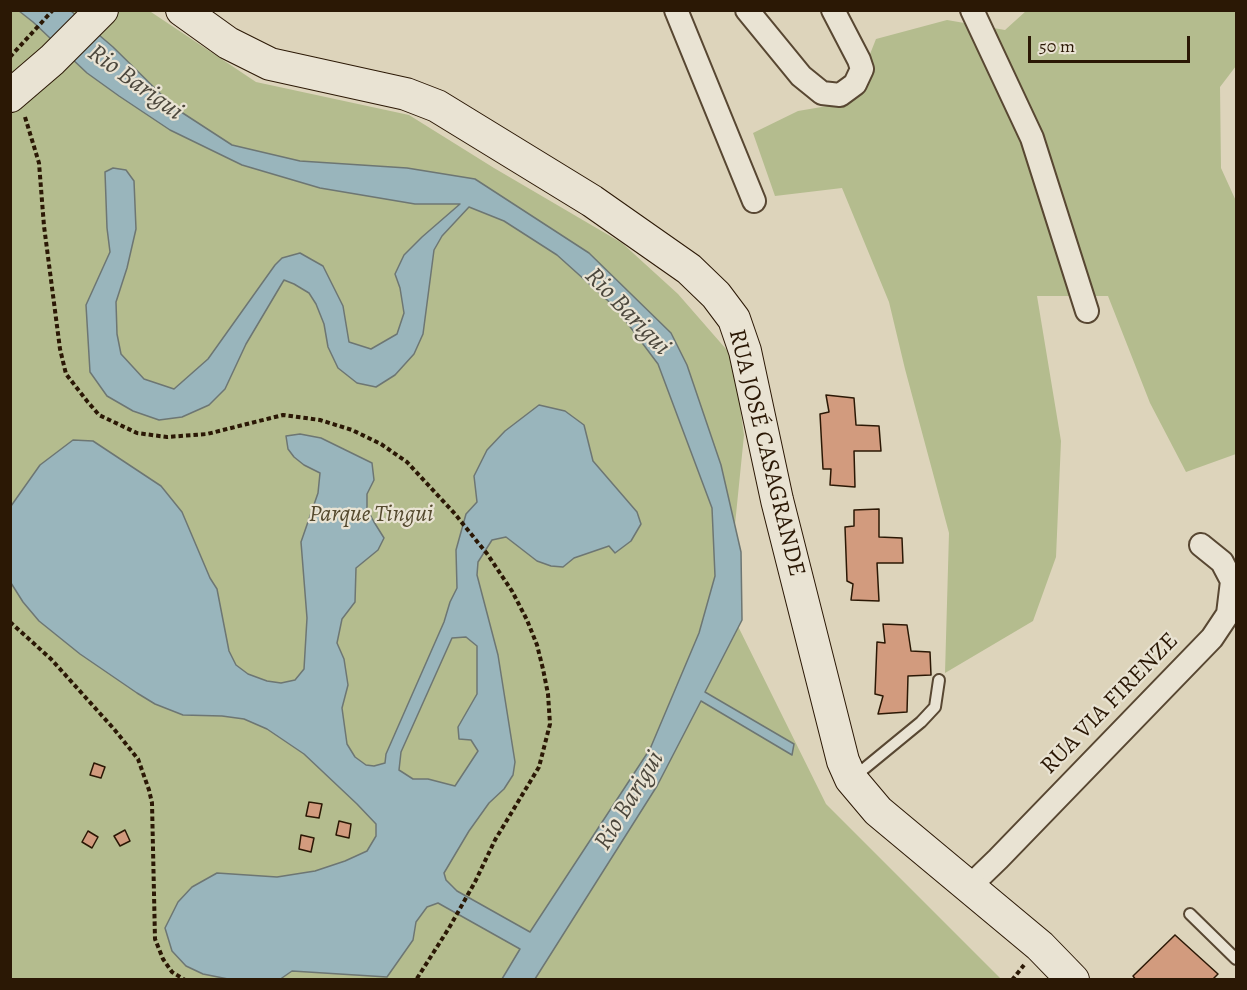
<!DOCTYPE html>
<meta charset="utf-8">
<style>
body{margin:0}
#map{position:relative;width:1247px;height:990px;overflow:hidden;background:#ddd4bb;font-family:Alegreya,serif}
canvas{display:block}
.frame{position:absolute;inset:0;border:12px solid #2b1805;pointer-events:none}
.scale{position:absolute;left:1028px;top:36px;width:162px;height:27px;box-sizing:border-box;border:3px solid #2b1805;border-top:0;padding-left:8px;font-size:18px;line-height:21px;white-space:nowrap;color:#2b1805;-webkit-text-stroke:4px #e9e3d3;paint-order:stroke}
</style>
<div id="map">
<canvas width="1247" height="990"></canvas>
<div class="frame"></div>
<div class="scale">50 m</div>
</div>
<script>
const c = document.querySelector('canvas').getContext('2d');
c.lineJoin = 'round';
function fill(path, color) { c.fillStyle = color; c.fill(path, 'evenodd'); }
const shape = rows => new Path2D(rows.map(r => 'M' + r).join(''));
function stroke(path, color, width, dash) { c.strokeStyle = color; c.lineWidth = width; c.lineCap = dash ? 'butt' : 'round'; c.setLineDash(dash || []); c.stroke(path); }
function label(font, color, halo, rows, align = 'center') {
  c.font = font + ' Alegreya,serif'; c.lineWidth = 4.5; c.setLineDash([]); c.textBaseline = 'middle'; c.strokeStyle = halo; c.fillStyle = color; for (const [text, x, y, turn = 0] of rows) {
    c.save(); c.translate(x, y); c.rotate((+turn || 0) * Math.PI / 180); c.textAlign = isNaN(turn) ? turn : align; if (halo) c.strokeText(text, 0, 0); c.fillText(text, 0, 0); c.restore();
  }
}
fill(shape([
 [148,10,256,82,409,115,494,168,622,243,678,294,733,357,744,435,727,604,826,804,1001,979,11,979,11,11],
 [1026,11,1236,11,1236,66,1220,87,1221,168,1236,201,1236,454,1186,472,1150,403,1108,296,1037,296,1061,441,1056,557,1033,621,945,673,949,533,905,369,889,302,842,188,775,196,753,133,798,111,851,102,876,39,947,20,1005,30]
]), '#b4bc8e');
const water = shape([
 [19,11,71,11,113,47,175,108,232,145,300,161,407,168,475,179,589,253,671,333,687,365,721,465,741,552,742,620,705,692,794,744,792,755,701,701,657,786,535,979,502,979,520,949,438,903,427,907,416,922,413,940,387,977,292,971,279,980,228,979,203,974,186,966,172,951,165,928,178,902,192,887,217,873,277,877,315,871,345,861,367,851,376,836,376,824,357,804,304,754,267,729,244,719,222,716,183,715,155,704,137,693,80,654,39,621,23,602,11,583,11,506,40,465,73,440,93,441,161,486,182,512,210,578,217,589,229,651,236,665,248,674,267,681,281,683,295,680,304,669,307,618,301,542,318,493,320,473,304,465,294,457,288,449,286,436,300,434,321,438,372,463,374,480,367,494,367,509,374,522,384,538,378,550,356,568,355,602,342,619,337,643,344,659,348,685,342,708,347,744,355,757,366,765,374,766,385,763,386,754,444,622,450,602,457,588,456,550,466,514,477,502,474,476,487,450,505,431,539,405,565,411,584,425,593,461,637,512,641,524,631,541,615,553,609,546,574,558,563,567,551,566,537,561,506,537,492,540,478,562,477,575,498,655,515,762,513,775,504,789,489,803,469,831,444,873,446,880,457,891,530,932,650,749,699,633,715,576,712,508,658,364,616,308,557,255,504,221,469,207,442,236,434,250,423,334,414,354,395,375,376,387,357,383,338,368,328,347,324,324,316,304,309,293,294,284,284,280,246,344,225,389,209,405,182,417,159,420,133,411,107,396,90,372,86,305,110,252,107,228,105,172,113,168,126,170,134,181,136,229,127,268,116,302,117,334,121,354,144,379,174,389,208,359,275,265,282,258,300,253,323,266,343,306,349,342,371,349,397,334,404,313,400,288,395,274,404,255,422,237,460,204,415,204,320,188,242,165,170,130,119,96,87,73,33,22,19,11],
 [466,637,477,646,477,694,458,727,459,739,471,740,478,751,455,786,428,779,413,779,399,770,401,752,452,638,466,637]
]);
fill(water, '#99b5bc');
stroke(water, '#6d7673', 1.5);
const building = shape([
 [826,395,854,398,856,425,879,426,881,451,854,451,855,487,830,485,831,469,823,469,820,414,829,412,826,395],
 [879,509,879,537,902,538,903,563,877,563,879,601,851,600,853,584,847,581,845,527,854,526,854,510,879,509],
 [883,624,907,625,911,651,930,652,931,675,908,676,907,712,878,714,883,696,875,694,877,642,885,643,883,624],
 [94,763,105,767,101,778,90,775,94,763],
 [309,802,322,804,319,818,306,816,309,802],
 [339,821,351,824,349,838,336,835,339,821],
 [125,830,130,841,120,846,114,836,125,830],
 [88,831,98,837,92,848,82,842,88,831],
 [301,835,314,838,311,852,299,849,301,835],
 [1175,935,1218,974,1212,980,1136,980,1133,976,1175,935]
]);
fill(building, '#d29b7e');
stroke(building, '#2b1805', 1.5);
const lane = shape([
 [854,777,921,722,935,707,939,680],
 [1190,914,1236,959]
]);
const street = shape([
 [676,10,754,201],
 [747,10,801,76,822,93,840,95,855,84,862,69,859,60,833,10],
 [972,10,1032,138,1087,311],
 [969,887,998,859,1212,638,1228,614,1232,581,1222,562,1201,545]
]);
const secondary = shape([
 [182,10,228,43,270,64,406,94,437,106,592,201,689,269,716,295,734,319,745,351,777,500,843,761,851,779,878,811,1040,946,1073,980],
 [10,96,52,60,102,10]
]);
stroke(lane, '#584732', 14);
stroke(street, '#584732', 26);
stroke(secondary, '#2b1805', 34);
stroke(shape([
 [10,57,53,10],
 [25,117,39,163,44,226,60,349,66,374,87,401,99,415,137,433,167,437,207,434,283,415,320,420,352,430,381,444,407,462,455,514,488,555,512,591,527,620,537,645,543,669,548,694,550,724,539,767,495,840,475,882,449,928,416,980],
 [10,622,51,659,114,729,138,759,149,790,152,803,155,939,163,959,172,972,185,980],
 [1012,980,1024,965]
]), '#2b1805', 4, [4.5, 3]);
stroke(lane, '#e9e3d3', 10);
stroke(street, '#e9e3d3', 22);
stroke(secondary, '#e9e3d3', 32);
label('24px', '#2b1805', '#e9e3d3', [
 ["RUA JOSÉ CASAGRANDE",766,453,76],
 ["RUA VIA FIRENZE",1110,704,-46]
]);
label('italic 24px', '#54492e', '#e9e3d3', [
 ["Parque Tingui",371,515]
]);
label('italic 26px', '#4c473c', '#e9e3d3', [
 ["Rio Barigui",135,83,36],
 ["Rio Barigui",627,312,46],
 ["Rio Barigui",630,801,-59]
]);
</script>
